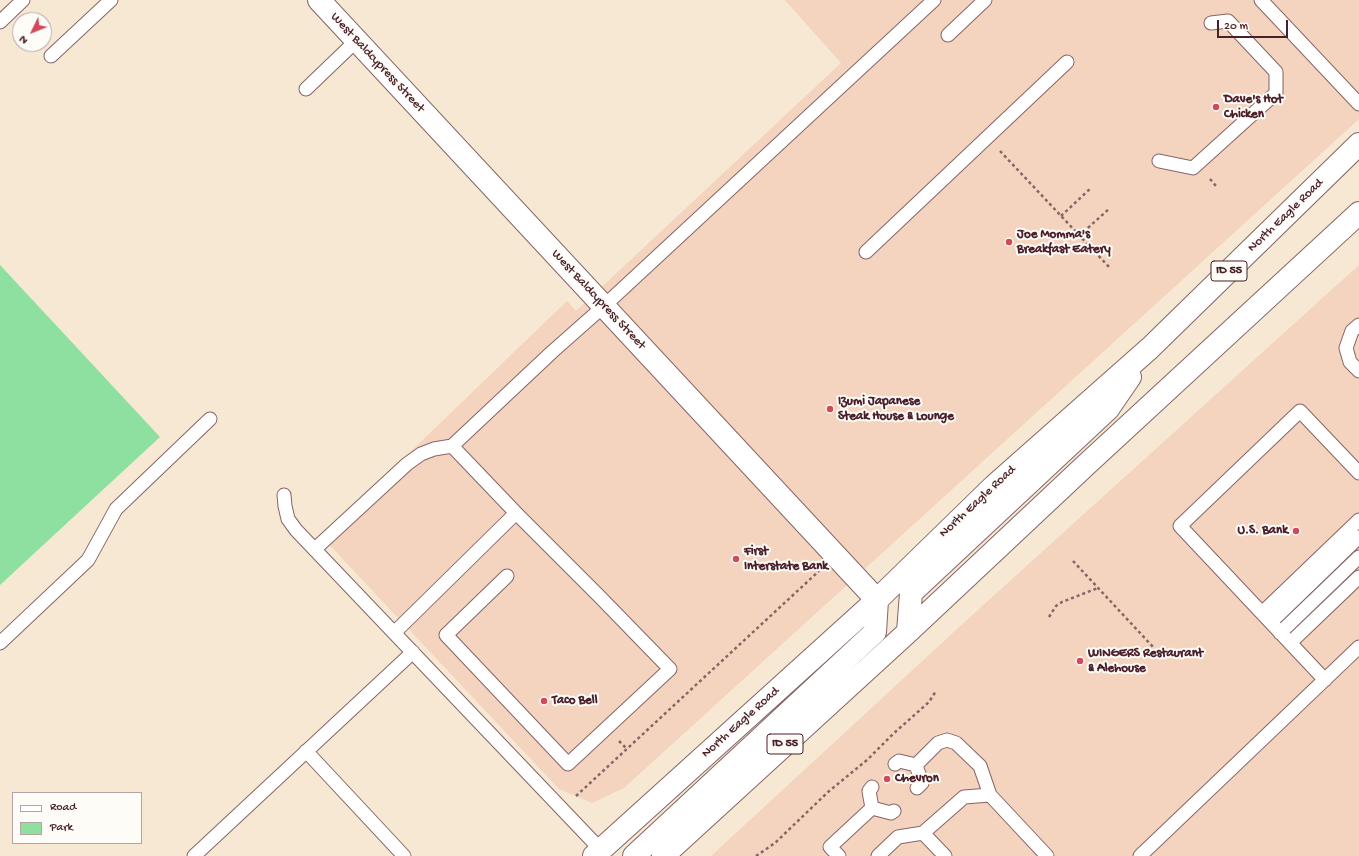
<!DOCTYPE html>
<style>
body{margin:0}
#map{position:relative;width:1359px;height:856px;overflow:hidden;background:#f6e8d3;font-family:"Gochi Hand",sans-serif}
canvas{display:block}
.legend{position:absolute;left:12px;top:792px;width:130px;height:52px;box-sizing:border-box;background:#fdfcf7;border:1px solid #b5a4a5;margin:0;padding:5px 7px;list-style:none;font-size:12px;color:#4a1f2b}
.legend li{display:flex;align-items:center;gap:8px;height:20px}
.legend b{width:20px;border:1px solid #b5a4a5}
.north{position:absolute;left:12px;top:12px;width:40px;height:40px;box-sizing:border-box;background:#fdfcf7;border:1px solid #b5a4a5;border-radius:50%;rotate:227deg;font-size:11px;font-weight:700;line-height:16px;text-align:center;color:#4a1f2b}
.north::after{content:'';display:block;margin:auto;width:14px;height:18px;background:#d1495b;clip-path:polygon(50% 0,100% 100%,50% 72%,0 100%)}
.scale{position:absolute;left:1217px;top:20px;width:71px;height:18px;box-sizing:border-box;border:2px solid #4a1f2b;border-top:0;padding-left:5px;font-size:12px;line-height:14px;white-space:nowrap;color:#4a1f2b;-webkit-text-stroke:3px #fdfcf7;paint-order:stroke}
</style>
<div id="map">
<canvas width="1359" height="856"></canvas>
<ul class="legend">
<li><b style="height:5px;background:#fff"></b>Road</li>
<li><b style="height:11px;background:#8ee0a0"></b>Park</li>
</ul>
<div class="north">N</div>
<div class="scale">20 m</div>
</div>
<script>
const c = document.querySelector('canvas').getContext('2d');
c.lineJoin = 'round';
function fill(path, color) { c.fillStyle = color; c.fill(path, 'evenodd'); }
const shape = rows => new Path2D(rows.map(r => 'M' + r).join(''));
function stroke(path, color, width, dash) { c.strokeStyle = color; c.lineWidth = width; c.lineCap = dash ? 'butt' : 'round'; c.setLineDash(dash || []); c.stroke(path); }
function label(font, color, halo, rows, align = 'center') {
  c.font = font + ' "Gochi Hand",sans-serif'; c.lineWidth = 4; c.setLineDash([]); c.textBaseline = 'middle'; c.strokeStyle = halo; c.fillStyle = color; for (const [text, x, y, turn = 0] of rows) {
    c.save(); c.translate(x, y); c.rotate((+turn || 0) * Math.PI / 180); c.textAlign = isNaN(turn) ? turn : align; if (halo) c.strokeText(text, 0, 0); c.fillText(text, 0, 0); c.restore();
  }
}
fill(shape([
 [785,0,1359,0,1359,119,624,788,592,803,559,789,322,537,567,301,576,311,841,63],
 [1359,265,1359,856,711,856,969,618]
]), '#f4d3bf');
fill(shape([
 [0,265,160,437,0,585]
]), '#8ee0a0');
const service = shape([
 [1261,0,1359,104],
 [0,22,23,0],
 [948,35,985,0],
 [51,56,111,0],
 [306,89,357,40],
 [1159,161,1193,168,1276,93,1276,72,1228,21,1211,23],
 [866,252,1067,62],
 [1359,325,1352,331,1346,348,1350,362,1359,371],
 [452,446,516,513,600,597,670,669,568,764,446,635,507,576],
 [284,495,285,506,288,519,296,530,601,850],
 [315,549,407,464,421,454,434,449,452,446,552,352,604,306,934,0],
 [1262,613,1359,520],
 [1271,622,1359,537],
 [395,632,516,513],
 [1280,633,1359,557],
 [0,643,88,560,116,509,210,419],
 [1290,643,1359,577],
 [1325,680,1180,526,1300,411,1359,473],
 [306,751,404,856],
 [895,764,899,761,916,765],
 [916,765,938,743,947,740,956,743,980,766,990,795,1047,856],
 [916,765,922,783,917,788],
 [872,808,891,813,894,811],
 [872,808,869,791,872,787],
 [923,833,945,856],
 [194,856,413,652],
 [839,856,830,847,872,808],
 [878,856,898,837,923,833,964,797,990,795],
 [1140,856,1359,647]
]);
const minor = shape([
 [319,0,877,600]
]);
const trunk = shape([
 [908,632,911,593,1108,409,1130,377],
 [594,856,877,600,994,486,1150,348,1359,144],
 [634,856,875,632,877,600],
 [663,856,908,632,1088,463,1359,213]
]);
stroke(service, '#866566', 15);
stroke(minor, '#866566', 24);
stroke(trunk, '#866566', 24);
stroke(shape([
 [1000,151,1110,268],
 [1210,179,1216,186],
 [1061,216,1091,188],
 [1079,236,1110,208],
 [1073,561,1154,648],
 [1049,617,1056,606,1062,602,1098,588],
 [619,741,627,749],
 [576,796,819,571],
 [756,856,775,843,828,792,867,760,893,734,929,702,936,691]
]), '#866566', 2.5, [3, 3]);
stroke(service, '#fff', 13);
stroke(minor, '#fff', 22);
stroke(trunk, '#fff', 22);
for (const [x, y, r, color] of [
 [1216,107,4,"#d1495b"],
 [1009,242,4,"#d1495b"],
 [830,409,4,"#d1495b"],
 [1296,531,4,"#d1495b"],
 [736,559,4,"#d1495b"],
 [1080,661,4,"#d1495b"],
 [544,701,4,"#d1495b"],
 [887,779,4,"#d1495b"]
]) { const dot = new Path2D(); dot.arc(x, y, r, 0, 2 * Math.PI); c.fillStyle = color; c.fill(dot); stroke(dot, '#fdfcf7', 1.5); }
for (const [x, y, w] of [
 [1229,271,36],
 [785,744,36]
]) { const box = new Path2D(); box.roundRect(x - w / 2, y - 10, w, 20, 3); c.fillStyle = '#fdfcf7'; c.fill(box); stroke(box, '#4a1f2b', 1); }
label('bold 12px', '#4a1f2b', null, [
 ["ID 55",1229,271],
 ["ID 55",785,744]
]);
label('13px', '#4a1f2b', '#fdfcf7', [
 ["West Baldcypress Street",377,63,47],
 ["North Eagle Road",1286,216,-44],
 ["West Baldcypress Street",598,300,47],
 ["North Eagle Road",978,502,-43],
 ["North Eagle Road",741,723,-42]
]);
label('bold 13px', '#4a1f2b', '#fdfcf7', [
 ["Dave's Hot",1224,100],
 ["Chicken",1224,115],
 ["Joe Momma's",1017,235],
 ["Breakfast Eatery",1017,250],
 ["Izumi Japanese",838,402],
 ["Steak House & Lounge",838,417],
 ["U.S. Bank",1288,531,"right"],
 ["First",744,552],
 ["Interstate Bank",744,567],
 ["WINGERS Restaurant",1088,654],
 ["& Alehouse",1088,669],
 ["Taco Bell",552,701],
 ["Chevron",895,779]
], 'left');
</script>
